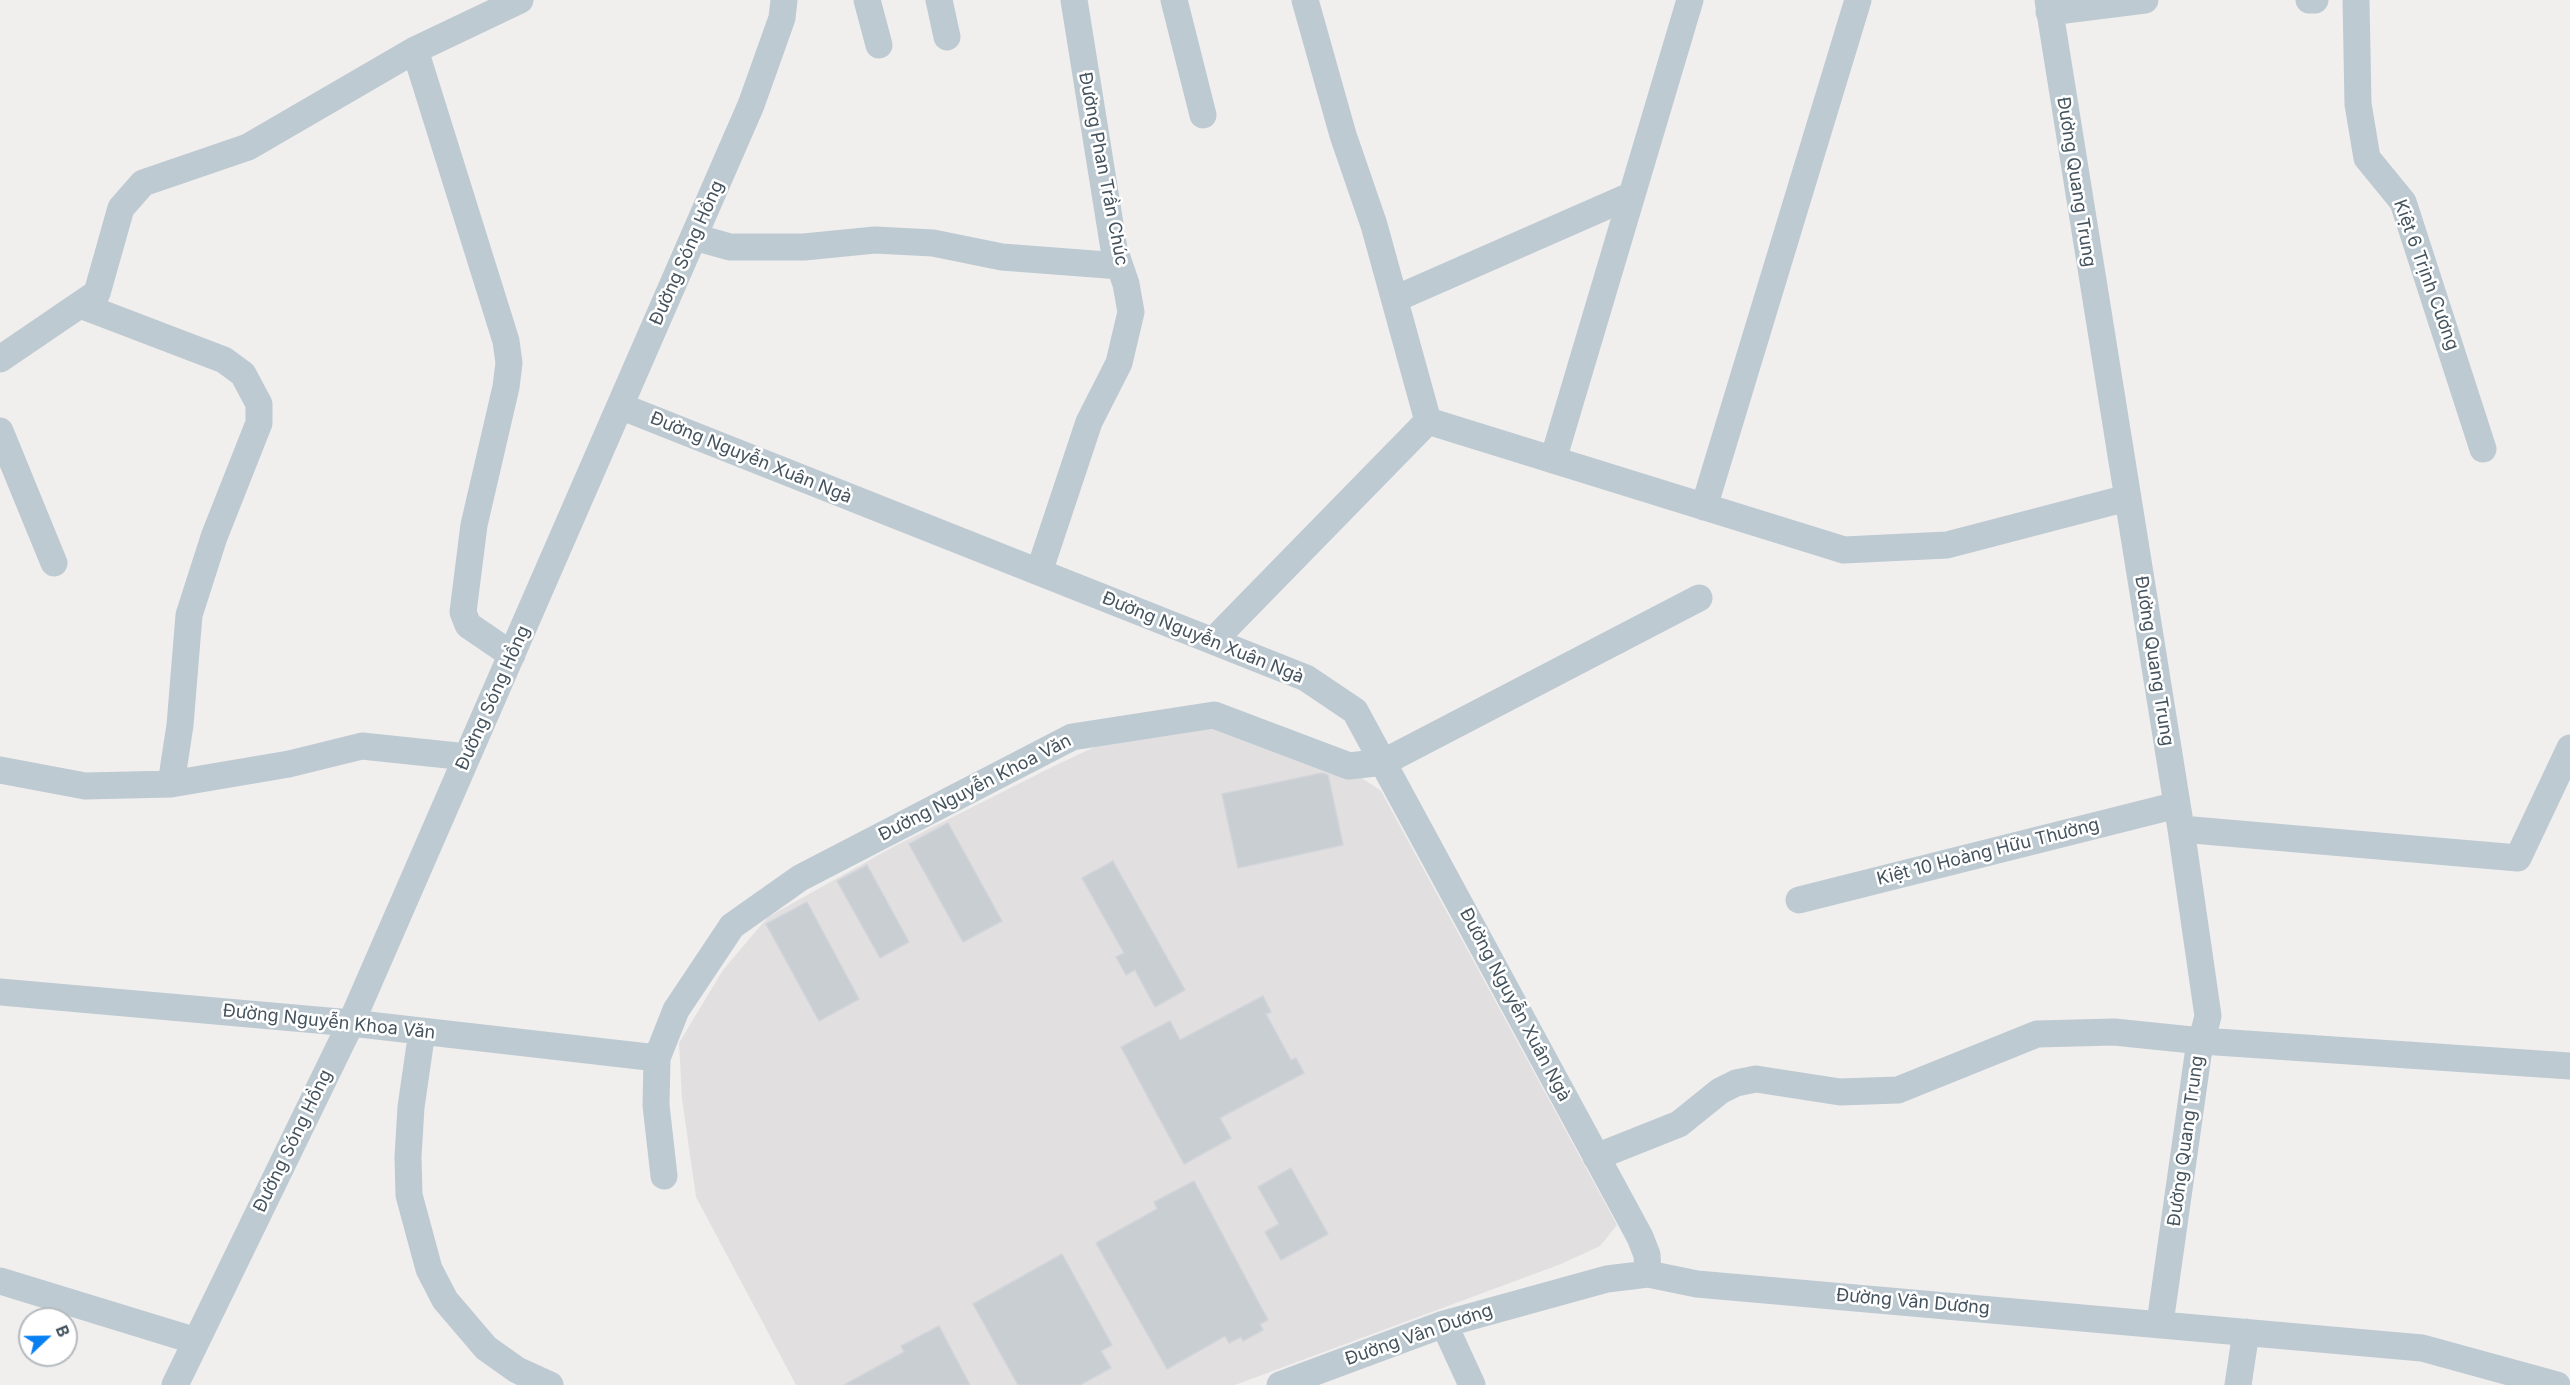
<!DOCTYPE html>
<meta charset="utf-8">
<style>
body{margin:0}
#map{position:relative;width:2570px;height:1385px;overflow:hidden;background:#f1eeee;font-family:Inter,sans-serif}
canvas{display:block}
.north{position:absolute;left:18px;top:1307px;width:60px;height:60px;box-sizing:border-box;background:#fff;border:2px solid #b4babe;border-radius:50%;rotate:68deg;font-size:16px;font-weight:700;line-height:24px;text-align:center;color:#44535d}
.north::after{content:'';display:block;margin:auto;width:21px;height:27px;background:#0880f1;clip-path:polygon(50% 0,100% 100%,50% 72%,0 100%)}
</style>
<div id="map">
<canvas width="2570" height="1385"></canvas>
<div class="north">B</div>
</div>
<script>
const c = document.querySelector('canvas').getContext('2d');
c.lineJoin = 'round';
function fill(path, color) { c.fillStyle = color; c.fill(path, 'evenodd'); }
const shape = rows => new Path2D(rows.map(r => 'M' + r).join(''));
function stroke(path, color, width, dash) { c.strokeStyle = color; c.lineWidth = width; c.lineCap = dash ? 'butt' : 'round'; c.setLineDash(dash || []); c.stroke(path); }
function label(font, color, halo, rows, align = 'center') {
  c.font = font + ' Inter,sans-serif'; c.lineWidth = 5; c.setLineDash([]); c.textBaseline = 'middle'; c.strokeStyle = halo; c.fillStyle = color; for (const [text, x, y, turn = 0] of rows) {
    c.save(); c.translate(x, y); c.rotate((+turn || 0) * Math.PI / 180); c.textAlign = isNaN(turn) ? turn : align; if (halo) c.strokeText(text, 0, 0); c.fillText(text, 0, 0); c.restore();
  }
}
fill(shape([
 [1210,724,1362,778,1381,791,1617,1225,1600,1246,1561,1264,1235,1385,796,1385,696,1197,682,1099,679,1043,723,970,768,917,893,847,1054,766,1118,736]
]), '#e2dfe0');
const building = shape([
 [1322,773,1328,775,1343,845,1238,868,1222,794,1322,773],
 [948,823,1002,921,963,942,909,844,948,823],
 [1113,861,1185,990,1155,1007,1135,970,1126,975,1116,957,1124,953,1082,878,1113,861],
 [867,865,909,942,880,958,837,881,867,865],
 [807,902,859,999,819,1021,766,924,807,902],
 [1263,996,1271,1012,1266,1014,1291,1060,1296,1058,1304,1073,1220,1118,1231,1138,1184,1164,1121,1047,1170,1021,1180,1040,1263,996],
 [1291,1168,1328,1234,1281,1260,1265,1232,1279,1224,1258,1187,1291,1168],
 [1194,1181,1268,1320,1260,1324,1263,1330,1243,1341,1241,1337,1229,1343,1225,1336,1167,1369,1096,1243,1157,1209,1154,1202,1194,1181],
 [1062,1254,1112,1345,1101,1351,1111,1368,1080,1385,1018,1385,973,1304,1062,1254],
 [939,1326,970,1385,844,1385,904,1352,901,1346,939,1326]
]);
fill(building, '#c9ced3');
stroke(building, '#d1d5da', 1.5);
stroke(shape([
 [867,0,879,45],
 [939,0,947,37],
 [1174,0,1203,115],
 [1305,0,1343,135,1374,225,1428,421],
 [2048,0,2181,829,2208,1016,2198,1055,2160,1323],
 [2309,0,2315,0],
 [2356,0,2358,104,2367,158,2403,202,2483,449],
 [2049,12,2145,0],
 [415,50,506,341,509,363,506,387,474,525,463,612,468,625,512,655],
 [694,237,730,247,804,247,875,240,933,243,1002,257,1120,266],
 [1395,299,1632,195],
 [80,305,224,360,243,374,259,404,259,423,214,537,189,615,180,725,171,784],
 [0,359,97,293,121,208,143,183,248,147,415,50,520,0],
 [620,406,1306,678,1355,711,1640,1237,1647,1255,1648,1274],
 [1428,421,1844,550,1947,545,2127,498],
 [0,431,54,563],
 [1553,460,1690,0],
 [1704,507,1858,0],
 [1039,572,1089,422,1119,363,1131,312,1126,284,1114,249,1074,0],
 [1213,641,1428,421],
 [0,770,85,786,171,784,289,764,362,746,467,757],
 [2181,829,2518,858,2570,748],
 [1799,900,2177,805],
 [0,992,351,1023,657,1058],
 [422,1031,411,1107,408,1157,409,1195,429,1269,445,1300,486,1348,517,1370,550,1385],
 [1596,1157,1679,1124,1720,1091,1736,1083,1756,1079,1840,1092,1898,1090,2037,1034,2114,1032,2202,1041,2570,1066],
 [664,1176,656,1105,657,1058,676,1010,732,926,800,878,1072,737,1214,715,1349,766,1384,762,1699,598],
 [0,1281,196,1341],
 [1444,1324,1472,1385],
 [175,1385,351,1023,751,105,782,18,784,0],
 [1280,1385,1444,1324,1607,1279,1648,1274,1697,1284,2422,1348,2557,1385],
 [2238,1385,2246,1332]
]), '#bdcad2', 27);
label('18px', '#44535d', '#fff', [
 ["Đường Phan Trần Chúc",1103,169,79],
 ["Đường Quang Trung",2076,182,81],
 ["Đường Sóng Hồng",687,253,-66],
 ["Kiệt 6 Trịnh Cương",2426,275,70],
 ["Đường Nguyễn Xuân Ngà",751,458,22],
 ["Đường Nguyễn Xuân Ngà",1203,638,22],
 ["Đường Quang Trung",2154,661,81],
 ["Đường Sóng Hồng",493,698,-66],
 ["Đường Nguyễn Khoa Văn",975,788,-27],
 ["Kiệt 10 Hoàng Hữu Thường",1988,852,-14],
 ["Đường Nguyễn Xuân Ngà",1515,1005,62],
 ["Đường Nguyễn Khoa Văn",329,1022,6],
 ["Đường Sóng Hồng",293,1141,-64],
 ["Đường Quang Trung",2186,1141,-82],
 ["Đường Vân Dương",1913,1302,5],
 ["Đường Vân Dương",1419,1335,-19]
]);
</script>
